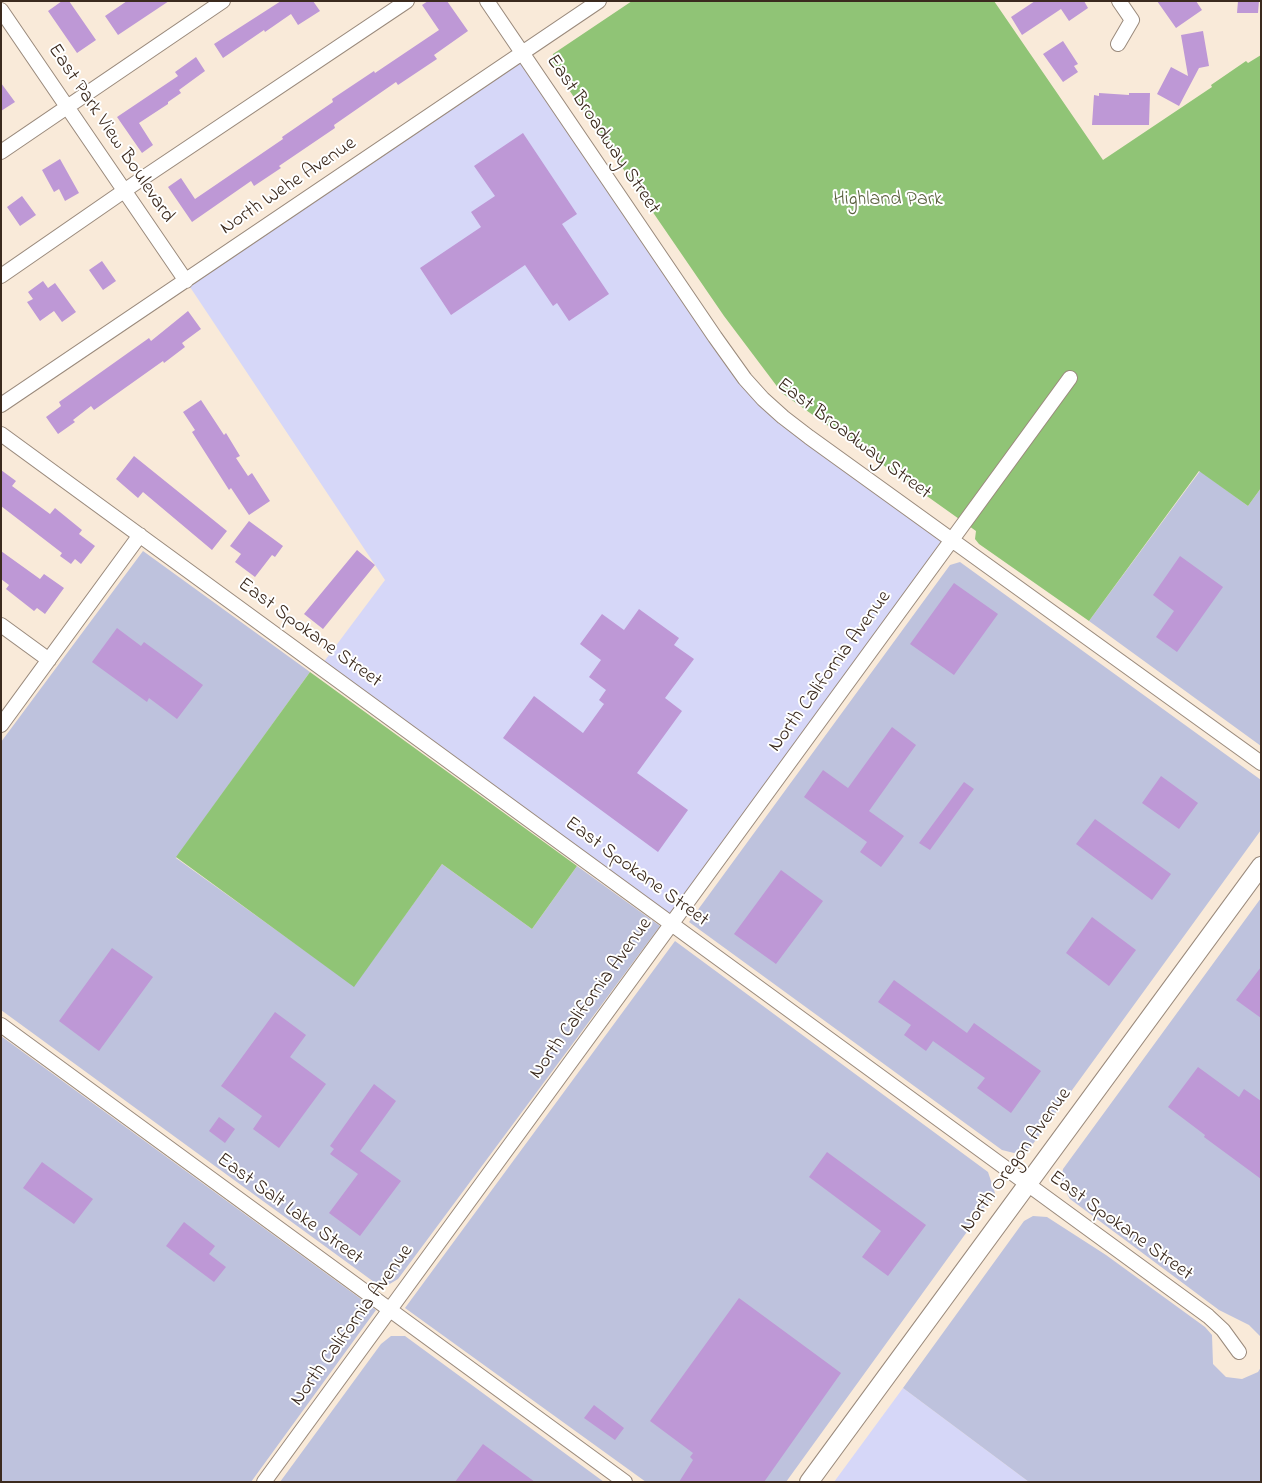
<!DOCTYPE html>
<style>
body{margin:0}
#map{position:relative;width:1262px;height:1483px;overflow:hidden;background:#f9ead9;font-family:"Indie Flower",sans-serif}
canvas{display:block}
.frame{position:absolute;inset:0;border:2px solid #3b2a1e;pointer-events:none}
</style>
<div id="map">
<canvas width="1262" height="1483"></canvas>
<div class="frame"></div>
</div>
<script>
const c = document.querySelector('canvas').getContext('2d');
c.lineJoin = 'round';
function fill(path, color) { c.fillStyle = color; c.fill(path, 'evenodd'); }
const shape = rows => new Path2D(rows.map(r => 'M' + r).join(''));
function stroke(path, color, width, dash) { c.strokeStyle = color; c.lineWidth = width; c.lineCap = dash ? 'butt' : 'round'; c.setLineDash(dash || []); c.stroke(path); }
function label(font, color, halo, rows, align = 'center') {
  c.font = font + ' "Indie Flower",sans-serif'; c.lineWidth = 4; c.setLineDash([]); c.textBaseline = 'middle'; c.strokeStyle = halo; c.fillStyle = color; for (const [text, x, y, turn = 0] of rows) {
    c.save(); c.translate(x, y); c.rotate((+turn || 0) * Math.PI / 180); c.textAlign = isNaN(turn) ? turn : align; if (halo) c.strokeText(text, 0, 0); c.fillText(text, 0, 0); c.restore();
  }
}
fill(shape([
 [523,53,745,379,952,540,672,924,320,667,385,580,186,281],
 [903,1388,1029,1482,834,1482]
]), '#d6d7f8');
fill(shape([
 [1200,471,1248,506,1261,488,1261,746,1089,621],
 [143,551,310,672,176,858,354,986,442,864,532,929,577,866,660,926,398,1279,388,1285,374,1282,1,1010,1,742],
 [960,562,1261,780,1261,830,1030,1148,1014,1153,1002,1150,689,922,950,565],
 [1261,898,1261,1337,1249,1325,1219,1310,1070,1199,1064,1189,1061,1179,1063,1169],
 [675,941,988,1172,995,1193,786,1482,646,1482,405,1308],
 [1,1036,376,1310,251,1482,1,1482],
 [1033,1216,1047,1217,1106,1255,1205,1327,1212,1335,1213,1364,1226,1377,1242,1379,1258,1372,1261,1367,1261,1482,1029,1482,903,1388,1024,1221],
 [391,1336,405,1336,604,1482,280,1482,381,1344]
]), '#bec2dd');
fill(shape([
 [632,1,994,1,1103,160,1212,87,1211,85,1246,61,1248,63,1261,55,1261,488,1248,506,1199,471,1089,621,979,544,975,539,976,531,782,393,724,316,552,65,553,54],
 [310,672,577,866,532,929,442,864,354,987,176,857]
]), '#90c476');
fill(shape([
 [62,1,69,1,96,40,77,53,48,11],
 [127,1,169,1,118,35,105,16],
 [281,1,313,1,320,11,298,25,291,14,265,32,264,30,223,58,214,44],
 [428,1,447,1,468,31,434,55,437,59,398,85,396,82,334,125,335,128,279,166,281,168,254,186,251,181,192,222,168,187,181,178,195,199,283,139,282,137,333,102,332,99,374,71,375,73,439,30,422,5],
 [1035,1,1084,1,1088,8,1069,21,1061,9,1022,35,1011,17],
 [1157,1,1196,1,1202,10,1176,28],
 [1238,1,1259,1,1258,13,1237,13],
 [1203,31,1209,66,1199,68,1179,106,1157,94,1171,67,1188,76,1181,35],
 [1063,41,1078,64,1074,66,1078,72,1063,82,1043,54],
 [196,57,205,71,179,90,181,93,168,102,168,104,139,123,153,145,142,153,117,117,178,76,175,72],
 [1,83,15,102,1,111],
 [1099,93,1129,95,1129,93,1150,93,1149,125,1092,125,1094,95,1099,96],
 [523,133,577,214,562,224,609,294,569,321,557,303,553,306,525,265,451,315,420,268,481,227,471,212,495,196,474,166],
 [60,159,79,193,65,201,59,189,54,192,42,170],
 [22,196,36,215,20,226,7,207],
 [102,261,116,281,103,290,89,270],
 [43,281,48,288,55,283,76,312,62,322,54,311,40,321,27,302,33,299,28,292],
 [188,311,201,329,182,343,185,347,164,363,163,361,94,410,91,406,73,420,75,422,58,434,46,417,61,406,59,402,149,338,151,341],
 [201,400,224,435,226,433,240,456,236,458,248,476,252,473,270,501,249,515,231,488,229,490,192,432,195,430,183,412],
 [134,456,227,531,212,550,143,492,138,498,116,479],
 [1,470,16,481,12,486,50,514,55,508,82,530,79,534,95,546,81,564,75,559,71,564,60,556,62,553,1,506],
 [249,521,283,546,275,557,272,555,255,577,235,562,241,554,230,546],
 [357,550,375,565,323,629,304,614],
 [1,551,40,579,44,574,64,588,45,614,37,608,34,611,6,589,9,585,1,579],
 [1180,556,1223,587,1177,652,1156,637,1174,611,1153,595],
 [954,583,998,614,954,675,910,644],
 [639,609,679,638,674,645,694,659,665,698,682,711,637,773,688,810,658,852,503,738,534,696,583,733,604,704,599,700,606,690,589,677,601,660,580,644,602,614,624,630],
 [117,628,141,646,144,642,203,685,177,719,149,698,147,702,92,662],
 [892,727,916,745,869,811,904,836,881,867,860,852,867,842,804,797,823,770,848,788],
 [1161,776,1198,803,1179,829,1142,803],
 [964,782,974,789,930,850,919,843],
 [1095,819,1171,874,1152,900,1076,844],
 [781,870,823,901,776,964,734,934],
 [1092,917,1136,950,1109,986,1066,953],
 [112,948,153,977,99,1051,59,1021],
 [1261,967,1261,1018,1236,1000],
 [894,980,967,1033,974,1023,1041,1071,1011,1113,977,1088,985,1078,933,1041,926,1051,904,1035,911,1025,878,1002],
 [275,1012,306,1035,290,1057,326,1084,279,1148,253,1129,262,1116,221,1086],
 [1198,1067,1239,1097,1244,1089,1261,1101,1261,1179,1204,1137,1205,1135,1168,1107],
 [374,1084,396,1101,360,1151,401,1181,360,1236,329,1213,358,1174,330,1154,334,1149,330,1146],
 [219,1117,235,1129,225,1143,209,1131],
 [827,1152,926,1225,888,1276,862,1257,881,1231,809,1177],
 [42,1162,93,1199,74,1224,23,1188],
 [184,1222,215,1246,209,1254,226,1267,214,1282,166,1246],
 [739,1298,841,1373,764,1482,679,1482,693,1460,690,1457,693,1453,650,1421],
 [594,1405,624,1428,615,1440,584,1418],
 [483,1444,535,1482,455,1482]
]), '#be98d6');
const minor = shape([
 [487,1,715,337,745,379,763,399,783,417,809,437,1261,763],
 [1,10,186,281],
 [1118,44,1132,20,1119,1],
 [1,152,223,1],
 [1,276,137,182,407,1],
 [1,405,599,1],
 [1,434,1208,1316,1223,1330,1239,1352],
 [1,625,49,660],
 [1,725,140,535],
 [1,1025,625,1482],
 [264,1482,1070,378]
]);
const major = shape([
 [809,1482,1261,866]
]);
stroke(minor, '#9a8a7c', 16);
stroke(major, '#9a8a7c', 20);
stroke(minor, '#fff', 14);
stroke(major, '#fff', 18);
label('20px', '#3b2a1e', '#fff', [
 ["East Park View Boulevard",110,134,56],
 ["East Broadway Street",602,135,56],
 ["North Wehe Avenue",289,187,-34],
 ["East Broadway Street",853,440,37],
 ["East Spokane Street",309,634,36],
 ["North California Avenue",831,672,-54],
 ["East Spokane Street",636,873,36],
 ["North California Avenue",592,999,-54],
 ["North Oregon Avenue",1017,1161,-54],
 ["East Salt Lake Street",289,1210,36],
 ["East Spokane Street",1120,1227,36],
 ["North California Avenue",353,1326,-54]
]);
label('20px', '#59603d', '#fff', [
 ["Highland Park",888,201]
]);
</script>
